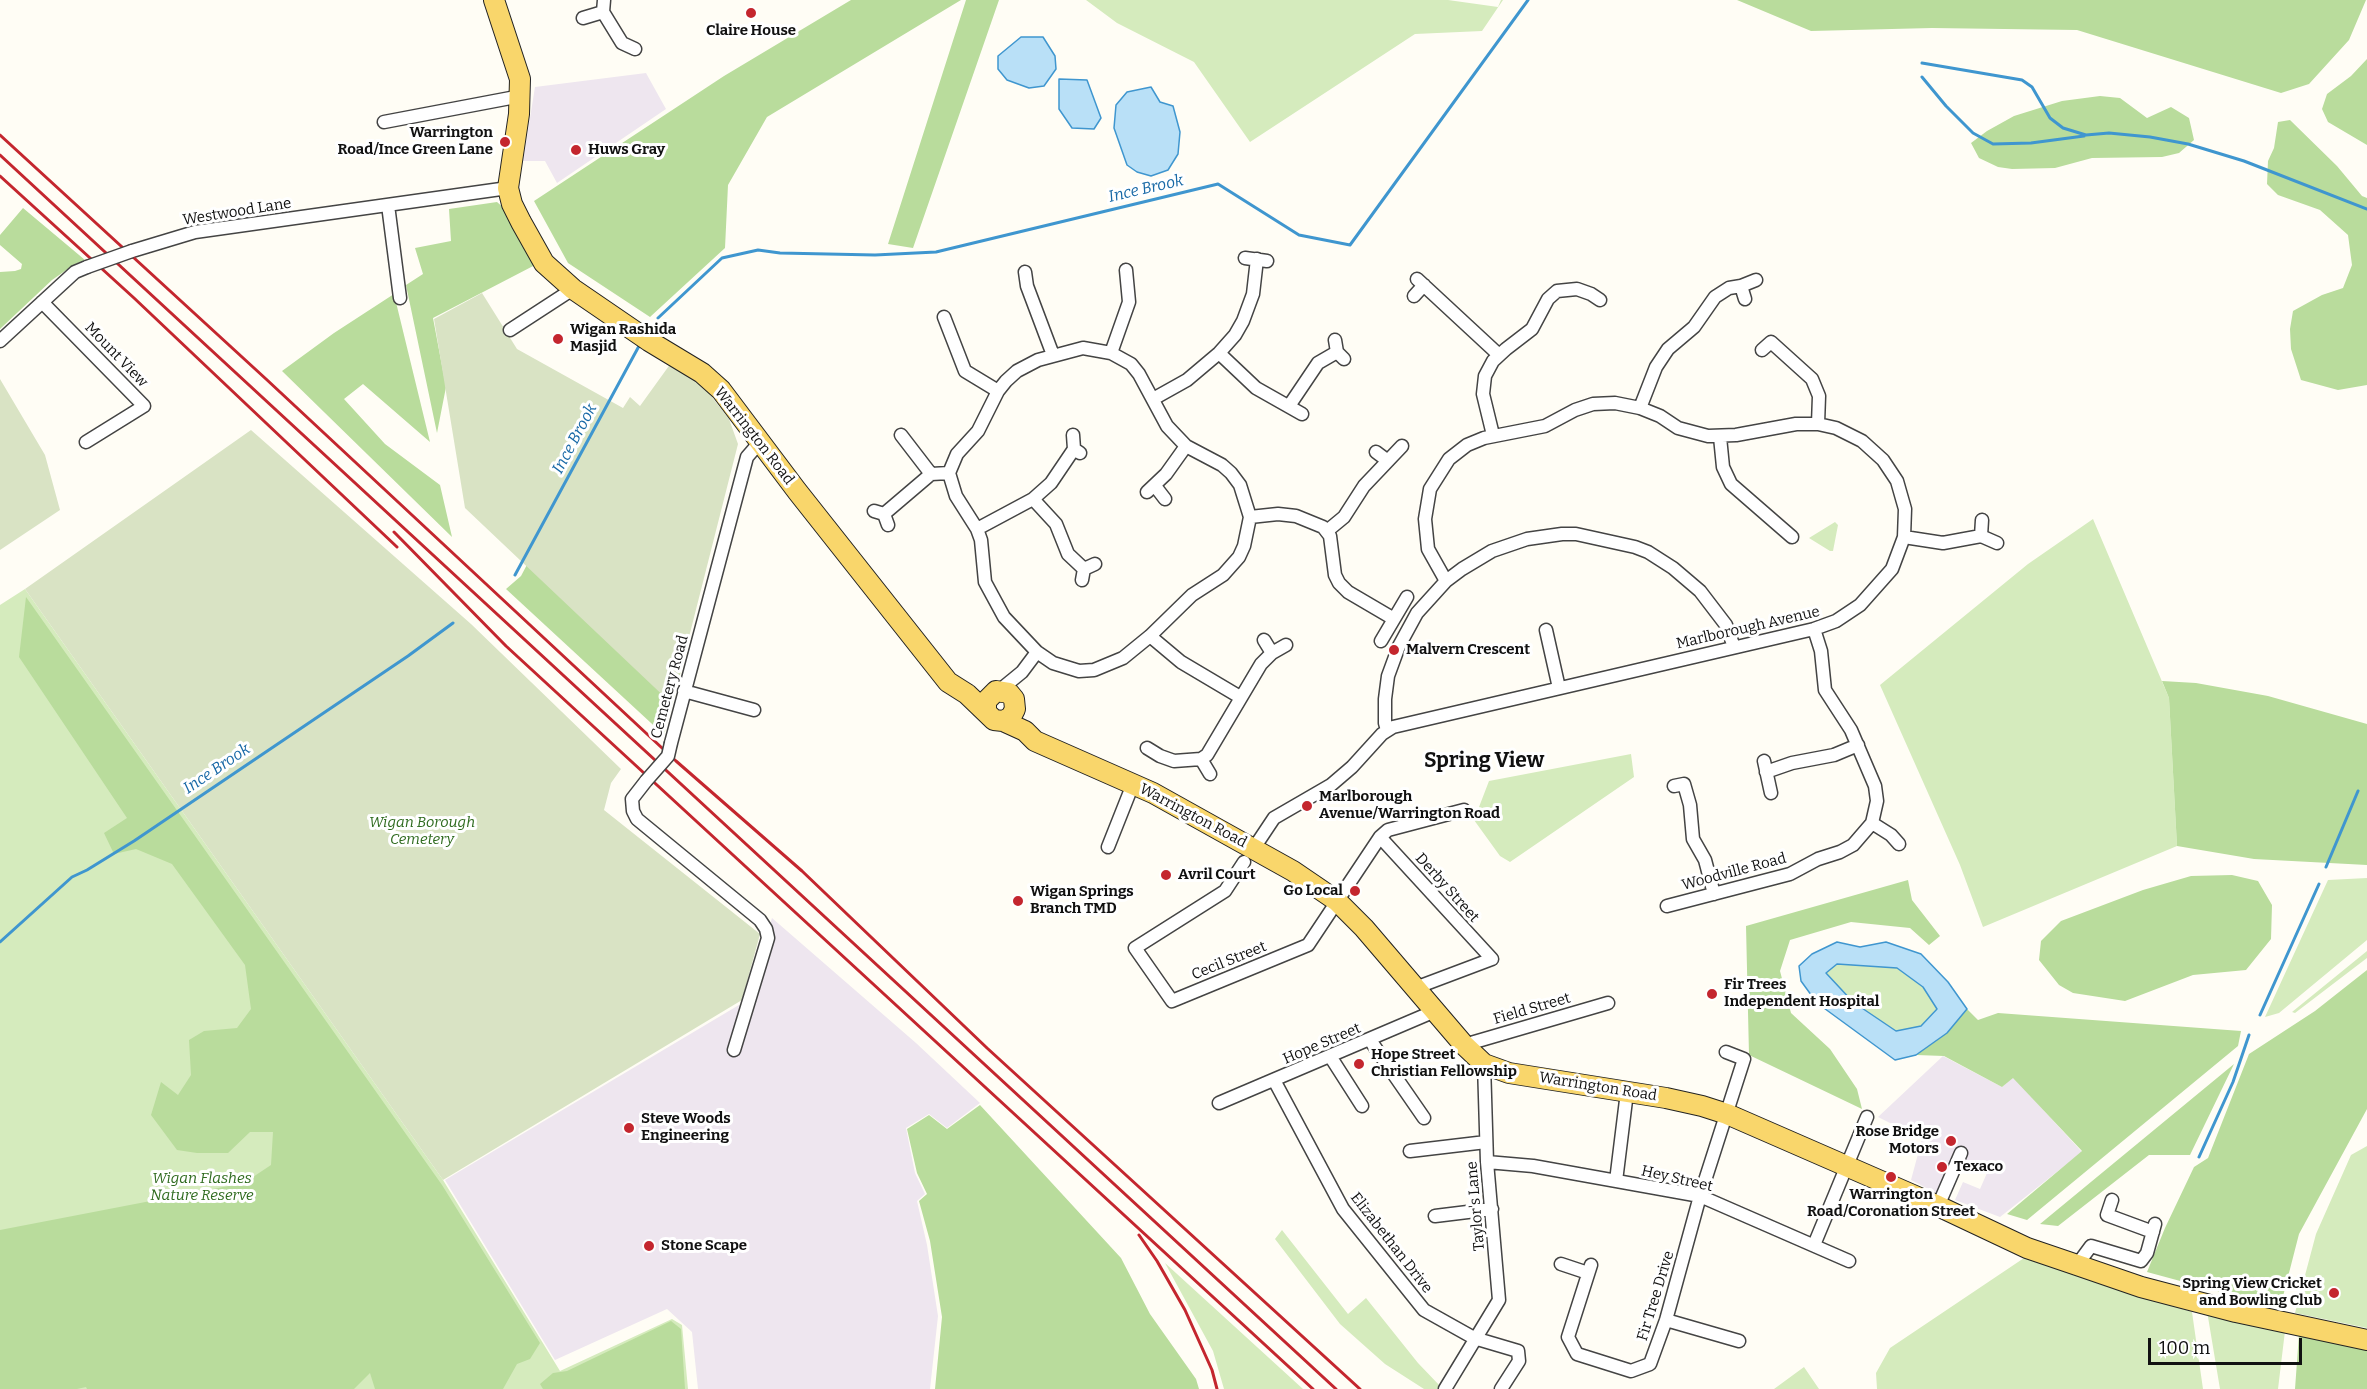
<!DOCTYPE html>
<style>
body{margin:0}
#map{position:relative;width:2367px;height:1389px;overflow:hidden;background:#fffdf5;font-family:Bitter,serif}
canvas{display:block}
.scale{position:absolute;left:2148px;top:1338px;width:154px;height:27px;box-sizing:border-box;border:3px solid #111;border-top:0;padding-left:8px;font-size:18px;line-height:21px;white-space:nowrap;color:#111;-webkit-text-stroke:4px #fff;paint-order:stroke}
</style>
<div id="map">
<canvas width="2367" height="1389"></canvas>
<div class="scale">100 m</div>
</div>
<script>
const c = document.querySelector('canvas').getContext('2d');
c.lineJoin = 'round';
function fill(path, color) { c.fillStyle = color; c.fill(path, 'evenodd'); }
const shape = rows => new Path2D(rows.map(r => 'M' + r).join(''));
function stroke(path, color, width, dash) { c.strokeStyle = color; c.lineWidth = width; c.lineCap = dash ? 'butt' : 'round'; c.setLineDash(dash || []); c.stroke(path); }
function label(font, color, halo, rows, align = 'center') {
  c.font = font + ' Bitter,serif'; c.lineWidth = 6; c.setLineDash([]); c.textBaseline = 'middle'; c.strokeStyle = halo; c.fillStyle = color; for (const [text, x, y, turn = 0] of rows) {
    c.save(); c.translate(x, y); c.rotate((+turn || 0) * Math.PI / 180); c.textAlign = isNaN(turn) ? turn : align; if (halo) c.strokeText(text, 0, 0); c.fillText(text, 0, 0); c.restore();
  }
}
fill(shape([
 [646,73,666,109,557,183,545,161,523,161,535,87],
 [772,918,916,1043,980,1103,947,1128,929,1114,906,1128,915,1173,925,1194,917,1201,927,1245,938,1316,930,1389,698,1389,692,1332,667,1309,555,1360,445,1180,744,1002],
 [1943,1056,2002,1087,2013,1077,2082,1152,2000,1217,1955,1200,1963,1182,1980,1189,1987,1173,1982,1168,1958,1158,1940,1195,1911,1180,1922,1139,1878,1117]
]), '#eee6ef');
fill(shape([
 [1086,0,1448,0,1498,7,1501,0,1503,0,1482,31,1415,34,1250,142,1194,62,1117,23],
 [2093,519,2169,698,2177,846,1983,927,1960,865,1880,685,2028,564],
 [1835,522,1838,525,1833,551,1830,551,1809,538],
 [25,589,443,1180,560,1371,672,1319,682,1325,688,1389,0,1389,0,605],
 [1631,754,1634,777,1510,862,1500,856,1474,820,1489,781],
 [2367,878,2367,940,2279,1013,2265,1017,2328,880],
 [2367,951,2367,958,2295,1013,2292,1012],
 [1837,964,1897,968,1923,987,1937,1008,1921,1026,1896,1031,1853,1002,1826,973],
 [2367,1146,2367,1328,2295,1313,2316,1234,2351,1155],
 [1282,1230,1348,1314,1366,1298,1418,1363,1441,1387,1439,1389,1424,1389,1385,1364,1340,1324,1275,1239],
 [2027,1256,2192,1312,2203,1389,1877,1389,1876,1373,1890,1348],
 [1165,1263,1303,1389,1224,1389,1213,1351],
 [2207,1311,2285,1331,2278,1389,2220,1389],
 [1804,1367,1819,1389,1774,1389]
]), '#d5ebbd');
fill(shape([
 [851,0,961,0,767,117,728,185,725,248,650,317,568,263,534,201,724,76],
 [966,0,999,0,913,248,888,244],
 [1737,0,2366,0,2349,40,2309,84,2281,93,2077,30,1932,28,1811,31],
 [2367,59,2367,145,2328,122,2322,109,2327,94,2351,76],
 [2100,96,2120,98,2147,118,2171,107,2189,118,2194,140,2179,153,2162,157,2092,158,2055,168,2012,169,1998,167,1979,158,1971,143,1987,131,2014,116,2062,101],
 [2290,120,2337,166,2362,196,2367,198,2367,385,2338,390,2301,380,2291,349,2290,329,2293,311,2322,295,2343,288,2352,265,2348,235,2320,210,2278,195,2267,184,2268,161,2274,148,2278,122],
 [497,202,513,216,537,264,433,318,446,387,437,433,406,285,423,274,415,248,451,241,449,209],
 [23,208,85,260,75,264,52,280,0,329,0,272,15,271,21,269,22,264,0,245,0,235],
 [394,294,430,442,363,384,344,399,385,444,440,485,452,537,282,371,334,333],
 [556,510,683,663,664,735,506,589,521,576],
 [26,597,442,1185,540,1343,530,1359,517,1364,503,1389,375,1389,370,1373,354,1389,87,1389,86,1387,77,1389,0,1389,0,1230,244,1183,271,1165,273,1132,250,1132,228,1153,197,1153,177,1150,151,1115,161,1082,178,1095,191,1075,189,1040,204,1031,237,1028,251,1009,245,965,172,864,136,849,114,854,104,833,127,818,19,657],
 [2162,681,2196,683,2268,696,2367,724,2367,865,2254,859,2177,846,2169,698],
 [2232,875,2258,881,2272,905,2271,939,2246,970,2193,975,2125,1001,2073,993,2059,985,2039,960,2041,941,2061,921,2143,890,2191,876],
 [1908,880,1912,900,1940,936,1929,945,1910,928,1851,922,1790,940,1780,971,1791,1013,1830,1049,1857,1089,1862,1109,1749,1055,1746,926],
 [2367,970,2367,1109,2299,1234,2280,1308,2147,1272,2165,1228,2194,1167,2208,1158,2249,1054,2315,1011],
 [1967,1009,1978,1020,1998,1013,2241,1031,2238,1046,2027,1220,2007,1214,2082,1151,2013,1078,2002,1087,1944,1056,1916,1055,1947,1033],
 [2234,1064,2190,1155,2149,1155,2058,1226,2040,1224],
 [980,1105,1121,1258,1150,1314,1196,1379,1199,1389,935,1389,942,1317,930,1241,919,1201,927,1194,917,1173,907,1129,929,1115,947,1129],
 [671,1321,681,1329,685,1389,543,1389,540,1384,553,1373,567,1371],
 [2299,1334,2367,1350,2367,1389,2295,1389]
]), '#b9dc9c');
fill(shape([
 [482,293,517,349,623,408,630,397,640,406,671,363,701,383,729,419,738,444,672,704,465,508,434,319],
 [0,379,45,455,60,510,0,550],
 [251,430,471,624,621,769,611,783,604,810,760,934,742,1000,443,1180,25,589]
]), '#d9e3c4');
const water = shape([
 [1021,37,1043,37,1055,56,1056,69,1044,86,1029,88,1007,80,998,69,998,56,1021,37],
 [1059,79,1087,80,1101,118,1094,129,1072,128,1059,109,1059,79],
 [1151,87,1160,102,1173,106,1180,132,1178,154,1168,170,1151,176,1137,172,1127,165,1114,128,1116,105,1127,92,1151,87],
 [1837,942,1860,947,1886,942,1921,954,1948,982,1967,1009,1947,1033,1916,1055,1895,1060,1817,1003,1801,981,1799,966,1812,954,1837,942],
 [1837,964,1897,968,1923,987,1937,1009,1921,1026,1896,1031,1853,1002,1826,973,1837,964]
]);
fill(water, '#b9e0f7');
stroke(water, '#3f96cf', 1.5);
stroke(shape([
 [1922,63,2022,80,2032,87,2050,118,2063,128,2086,135,2109,133,2150,137,2188,144,2244,161,2367,209],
 [1922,77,1946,106,1973,133,1993,144,2031,143,2084,136],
 [658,318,722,258,758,250,780,253,875,255,936,252,1218,184,1299,235,1350,245,1528,0],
 [515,575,639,346],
 [2326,867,2358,791],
 [0,942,72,877,87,870,134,841,408,656,453,623],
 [2260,1015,2319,884],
 [2199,1157,2233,1082,2249,1035]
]), '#3f96cf', 3);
const minor = shape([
 [604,0,603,12,622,43,635,49],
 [583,18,603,12],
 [384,122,521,96],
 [388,205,400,298],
 [132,251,195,232,508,188],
 [1245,258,1267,261],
 [1025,272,1027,286,1053,355],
 [1417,279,1499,355],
 [1414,296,1424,285],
 [1745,299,1741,286,1756,280],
 [42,302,144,406,86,442],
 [944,317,965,371,998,391],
 [510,330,573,289],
 [1335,340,1337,352,1344,359],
 [0,341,75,272,87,267],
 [1083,348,1111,353,1131,364,1139,374,1167,426,1186,446,1222,465,1231,473,1240,485,1250,517,1244,546,1239,557,1223,575,1192,595,1150,636,1123,658,1094,670,1079,671,1053,663,1037,652,1004,617,985,582,981,540,977,529,956,496,949,473,957,454,978,431,998,391,1006,381,1017,371,1038,360,1083,348],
 [1762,350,1771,342,1812,379,1819,396,1818,424],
 [1111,353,1129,302,1126,270],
 [1219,353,1256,388,1302,414],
 [1153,399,1187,380,1219,353,1235,335,1243,321,1253,294,1257,259],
 [1289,406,1318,363,1337,352],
 [1640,408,1656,367,1668,349,1694,327,1715,297,1729,288,1741,286],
 [901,435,931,474,949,473],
 [1073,435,1074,449,1080,453],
 [1493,435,1483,394,1485,376,1493,361,1506,349,1532,329,1548,299,1557,291,1577,289,1591,294,1600,300],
 [1720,437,1723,467,1731,484,1792,537],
 [1376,452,1388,461],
 [1155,486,1165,499],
 [1147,492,1166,474,1186,446],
 [1033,499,1056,524,1068,554,1084,569],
 [874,511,884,514,888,525],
 [884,514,931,474],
 [1250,517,1278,514,1296,516,1323,527,1330,536,1335,575,1339,583,1348,592,1394,619],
 [1982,520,1981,536,1997,543],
 [977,529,1033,499,1051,483,1074,449],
 [1327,531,1344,517,1364,486,1402,446],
 [1904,537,1943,543,1981,536],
 [1082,580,1084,569,1095,564],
 [1546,630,1559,688],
 [1150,636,1181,662,1240,697],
 [1264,640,1272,653],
 [1381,641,1407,597],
 [1000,690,1022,672,1037,652],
 [684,691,754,710],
 [1387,730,1385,723,1385,699,1388,676,1399,646,1417,613,1446,581,1462,569,1492,551,1527,539,1562,534,1576,534,1635,547,1648,552,1673,568,1700,591,1726,625,1734,647],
 [671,743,747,457,760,442],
 [1147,748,1160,756,1174,761,1201,759,1207,755,1261,664,1272,653,1286,645],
 [1201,759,1210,774],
 [1764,761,1771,793],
 [1766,772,1792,763,1834,755,1858,745],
 [646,781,632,799,633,811,637,819,760,920,766,929,768,938,734,1050],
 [1674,786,1684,784,1690,805,1693,839,1705,860,1714,894],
 [1872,823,1891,835,1899,844],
 [1380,837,1492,959,1423,985,1416,990],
 [1108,847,1133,784],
 [1254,848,1274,818,1331,785,1352,767,1382,734,1393,727,1814,629,1836,621,1860,605,1892,569,1904,537,1905,509,1897,481,1883,460,1862,441,1836,428,1818,424,1796,424,1736,435,1708,436,1678,428,1660,416,1640,408,1615,403,1593,404,1575,410,1545,426,1484,438,1467,445,1449,459,1430,489,1425,519,1428,549,1446,581],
 [1244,862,1225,891,1135,948,1172,1001,1308,945,1380,837,1388,830,1464,810],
 [1667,906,1790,874,1818,859,1840,852,1853,845,1872,823,1877,801,1875,786,1851,730,1825,690,1821,651,1814,629],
 [1370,1040,1424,1118],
 [1464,1045,1608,1003],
 [1330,1056,1362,1106],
 [1274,1080,1343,1209,1424,1310,1474,1338,1518,1351,1519,1361,1501,1389],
 [1219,1103,1435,1011],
 [1410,1151,1486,1142],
 [1487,1162,1533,1166,1700,1196,1849,1261],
 [1616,1181,1627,1092],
 [2112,1200,2107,1215,2153,1232],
 [1938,1206,1961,1153],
 [1435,1216,1492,1209],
 [1814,1245,1867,1117],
 [1561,1264,1588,1273],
 [1591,1265,1568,1337,1577,1354,1631,1371,1650,1364,1666,1320,1700,1196,1744,1059,1726,1052],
 [2077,1265,2091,1246,2141,1261,2147,1253,2155,1224],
 [1666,1320,1739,1341],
 [1445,1389,1499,1300,1487,1162,1484,1064]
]);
const primary = shape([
 [494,0,520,79,519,114,508,188,512,204,521,222,544,263,573,289,649,341,702,373,721,390,797,491,948,682,967,694,994,720,1003,721,1011,717,1015,709,1014,699,1009,693,996,691,986,701,986,710],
 [1003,721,1025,731,1035,741,1153,793,1293,871,1337,901,1364,928,1464,1045,1484,1064,1509,1073,1666,1098,1702,1106,1727,1114,1938,1206,2027,1248,2077,1265,2141,1287,2236,1312,2367,1340]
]);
stroke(minor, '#444', 15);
stroke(primary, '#222', 22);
stroke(minor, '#fff', 12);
stroke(primary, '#f9d66b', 20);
stroke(shape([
 [0,135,266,379,676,761,802,871,987,1048,1360,1389],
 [0,155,1336,1389],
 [0,176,134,298,397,547],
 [394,532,506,646,1313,1389],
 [1139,1235,1157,1261,1185,1310,1212,1370,1217,1389]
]), '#c4262e', 3);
const minorBridge = shape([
 [87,267,132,251],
 [646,781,668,756,671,743]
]);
stroke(minorBridge, '#444', 15, []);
stroke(minorBridge, '#fff', 12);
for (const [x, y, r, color] of [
 [751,13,6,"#c4262e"],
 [505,142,6,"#c4262e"],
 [576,150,6,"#c4262e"],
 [558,339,6,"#c4262e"],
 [1394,650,6,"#c4262e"],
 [1307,806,6,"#c4262e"],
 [1166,875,6,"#c4262e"],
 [1355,891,6,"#c4262e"],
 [1018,901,6,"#c4262e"],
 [1712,994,6,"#c4262e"],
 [1359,1064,6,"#c4262e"],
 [629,1128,6,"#c4262e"],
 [1951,1141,6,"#c4262e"],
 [1942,1167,6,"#c4262e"],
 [1891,1177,6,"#c4262e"],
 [649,1246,6,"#c4262e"],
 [2334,1293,6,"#c4262e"]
]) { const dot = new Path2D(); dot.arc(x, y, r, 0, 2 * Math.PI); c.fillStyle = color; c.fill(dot); stroke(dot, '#fff', 2); }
label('bold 15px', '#111', '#fff', [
 ["Claire House",751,31,"center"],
 ["Warrington",493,133,"right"],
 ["Road/Ince Green Lane",493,150,"right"],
 ["Huws Gray",588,150],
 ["Wigan Rashida",570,330],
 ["Masjid",570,347],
 ["Malvern Crescent",1406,650],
 ["Marlborough",1319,797],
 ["Avenue/Warrington Road",1319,814],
 ["Avril Court",1178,875],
 ["Go Local",1343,891,"right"],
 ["Wigan Springs",1030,892],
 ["Branch TMD",1030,909],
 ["Fir Trees",1724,985],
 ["Independent Hospital",1724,1002],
 ["Hope Street",1371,1055],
 ["Christian Fellowship",1371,1072],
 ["Steve Woods",641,1119],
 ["Engineering",641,1136],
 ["Rose Bridge",1939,1132,"right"],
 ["Motors",1939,1149,"right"],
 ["Texaco",1954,1167],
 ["Warrington",1891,1195,"center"],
 ["Road/Coronation Street",1891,1212,"center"],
 ["Stone Scape",661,1246],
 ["Spring View Cricket",2322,1284,"right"],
 ["and Bowling Club",2322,1301,"right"]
], 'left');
label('15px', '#111', '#fff', [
 ["Westwood Lane",237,212,-9],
 ["Mount View",116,355,46],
 ["Warrington Road",754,436,52],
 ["Marlborough Avenue",1748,628,-13],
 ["Cemetery Road",670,687,-75],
 ["Warrington Road",1193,816,28],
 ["Woodville Road",1734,872,-15],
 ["Derby Street",1447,888,48],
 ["Cecil Street",1229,961,-22],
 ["Field Street",1532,1009,-16],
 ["Hope Street",1322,1044,-23],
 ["Warrington Road",1598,1087,9],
 ["Hey Street",1677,1179,13],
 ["Taylor's Lane",1476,1206,-95],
 ["Elizabethan Drive",1391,1243,52],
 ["Fir Tree Drive",1656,1296,-73]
]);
label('italic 15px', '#2f6b1f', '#fff', [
 ["Wigan Borough",422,823],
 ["Cemetery",422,840],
 ["Wigan Flashes",202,1179],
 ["Nature Reserve",202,1196]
]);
label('italic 16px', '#1768a6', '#fff', [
 ["Ince Brook",1146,189,-13],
 ["Ince Brook",575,439,-62],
 ["Ince Brook",217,769,-34]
]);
label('bold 21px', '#111', '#fff', [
 ["Spring View",1484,761]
]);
</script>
